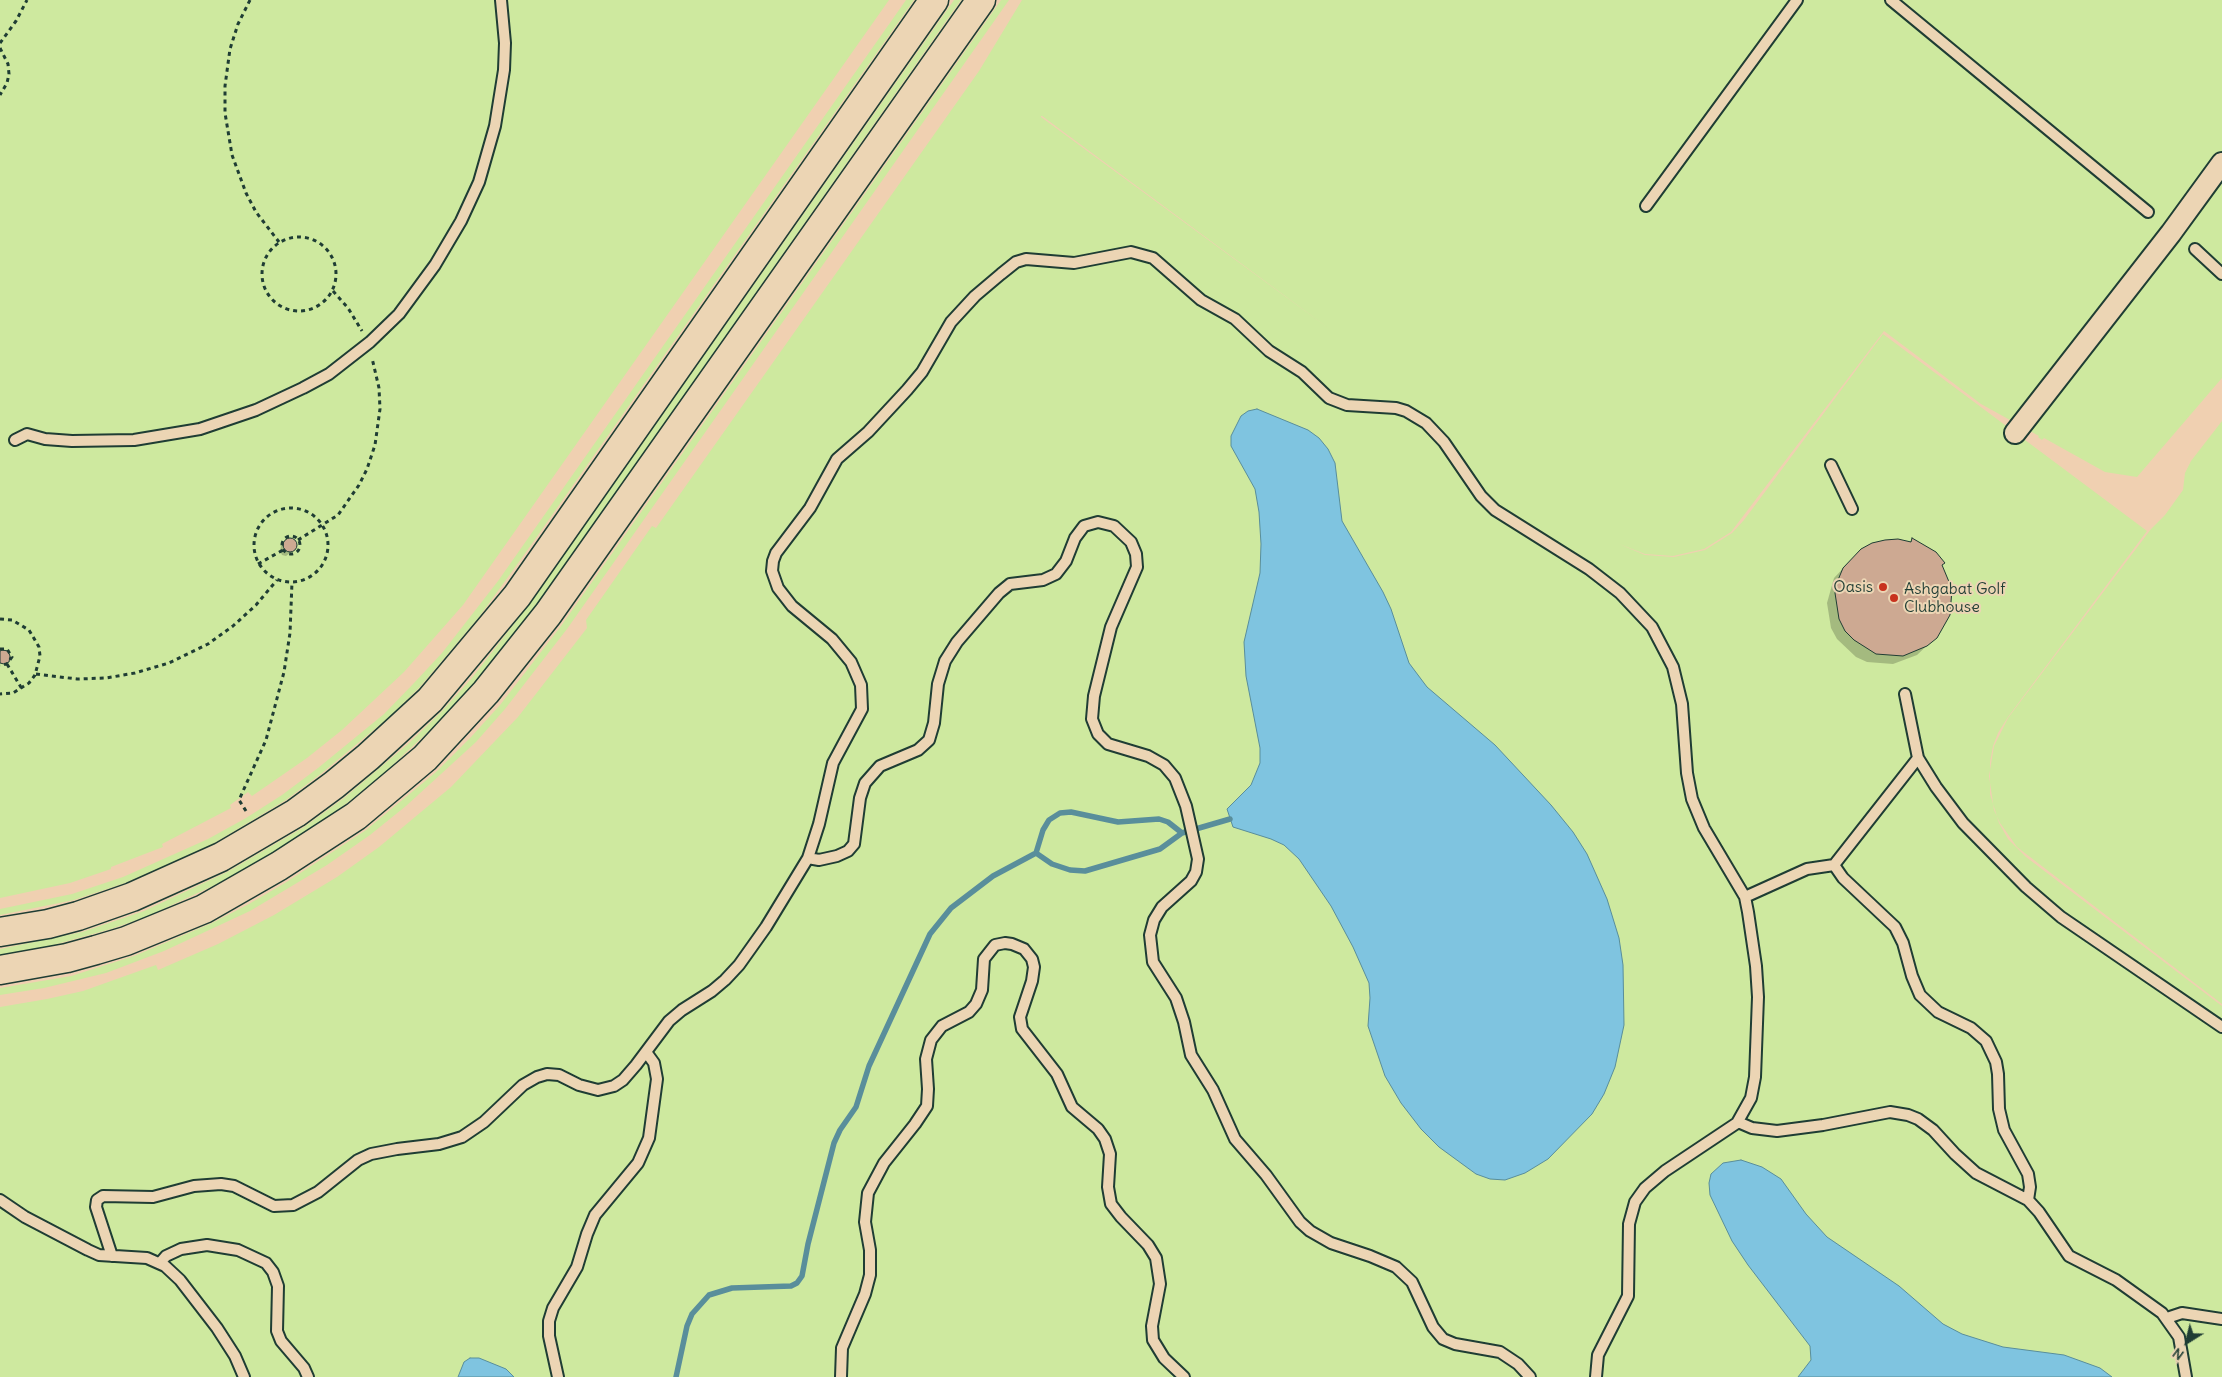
<!DOCTYPE html>
<style>
body{margin:0}
#map{position:relative;width:2222px;height:1377px;overflow:hidden;background:#f0d0b1;font-family:Delius,sans-serif}
canvas{display:block}
.north{position:absolute;left:2162px;top:1317px;width:50px;height:50px;-webkit-text-stroke:4px #ecd5b4;paint-order:stroke;rotate:216deg;font-size:14px;font-weight:700;line-height:20px;text-align:center;color:#1f3d34}
.north::after{content:'';display:block;margin:auto;width:18px;height:22px;background:#1f3d34;clip-path:polygon(50% 0,100% 100%,50% 72%,0 100%)}
</style>
<div id="map">
<canvas width="2222" height="1377"></canvas>
<div class="north">N</div>
</div>
<script>
const c = document.querySelector('canvas').getContext('2d');
c.lineJoin = 'round';
function fill(path, color) { c.fillStyle = color; c.fill(path, 'evenodd'); }
const shape = rows => new Path2D(rows.map(r => 'M' + r).join(''));
function stroke(path, color, width, dash) { c.strokeStyle = color; c.lineWidth = width; c.lineCap = dash ? 'butt' : 'round'; c.setLineDash(dash || []); c.stroke(path); }
function label(font, color, halo, rows, align = 'center') {
  c.font = font + ' Delius,sans-serif'; c.lineWidth = 4; c.setLineDash([]); c.textBaseline = 'middle'; c.strokeStyle = halo; c.fillStyle = color; for (const [text, x, y, turn = 0] of rows) {
    c.save(); c.translate(x, y); c.rotate((+turn || 0) * Math.PI / 180); c.textAlign = isNaN(turn) ? turn : align; if (halo) c.strokeText(text, 0, 0); c.fillText(text, 0, 0); c.restore();
  }
}
fill(shape([
 [0,0,889,0,463,605,404,672,342,730,307,758,252,796,248,792,230,805,231,808,162,844,163,847,111,867,111,869,70,883,0,898],
 [906,0,914,0,524,555,479,617,419,688,388,718,322,773,286,800,211,845,125,883,74,900,0,915,0,909,72,894,123,877,208,839,246,818,282,795,318,768,384,714,414,683,442,653,498,581],
 [954,0,961,0,536,606,475,683,445,716,382,775,347,803,307,832,230,878,146,917,111,929,50,946,0,955,0,949,82,932,144,911,227,872,304,827,344,798,408,744,441,712,471,679,531,602],
 [1001,0,1009,0,567,629,505,709,476,742,406,806,370,835,327,865,250,911,164,951,106,973,44,988,0,995,0,988,71,976,134,956,212,923,247,905,285,883,366,830,436,772,471,737,500,705,561,626],
 [1022,0,2222,0,2222,378,2137,477,2105,472,2044,438,2042,440,2038,437,2039,436,1981,404,1884,331,1731,532,1704,549,1673,556,1645,554,1619,544,1645,555,1674,557,1705,550,1732,533,1744,520,1883,334,2147,531,2008,717,1998,733,1993,746,1990,762,1990,794,1999,823,2008,839,2026,857,2222,1006,2222,1377,0,1377,0,1007,47,999,83,991,156,965,158,970,218,944,274,915,337,877,379,847,451,787,518,717,587,628,586,620,652,526,656,528,979,71],
 [1041,116,1042,116,1335,333,1041,117],
 [2222,421,2222,1004,2017,847,2000,823,1994,810,1989,776,1994,746,2008,718,2151,529,2165,515,2183,490,2185,473,2191,461]
]), '#cee99f');
const water = shape([
 [1257,409,1308,430,1319,438,1328,449,1335,463,1342,521,1383,592,1391,609,1409,663,1427,687,1495,745,1551,805,1573,832,1587,854,1607,899,1619,938,1623,965,1624,1025,1615,1067,1604,1094,1592,1114,1548,1159,1525,1173,1505,1180,1490,1179,1476,1174,1439,1147,1421,1129,1401,1103,1385,1076,1368,1026,1370,998,1369,983,1353,947,1331,906,1299,859,1284,845,1271,839,1233,827,1227,809,1251,785,1260,763,1260,748,1246,676,1244,642,1260,573,1261,544,1259,512,1255,489,1231,446,1231,436,1241,416,1248,411,1257,409],
 [1741,1160,1762,1167,1781,1179,1806,1214,1827,1237,1899,1286,1943,1324,1962,1334,2003,1347,2064,1355,2100,1368,2112,1377,1798,1377,1811,1360,1810,1346,1748,1265,1732,1241,1710,1195,1709,1183,1711,1174,1723,1163,1741,1160],
 [470,1358,479,1358,506,1369,514,1377,458,1377,464,1362,470,1358]
]);
fill(water, '#7fc4e0');
stroke(water, '#598e9b', 1);
fill(shape([
 [290,539,294,540,296,544,295,549,286,556,282,555,280,551,281,546],
 [1912,540,1941,565,1936,637,1917,655,1893,664,1867,662,1856,657,1837,639,1831,628,1827,603,1834,578,1852,559,1909,543]
]), '#0003');
stroke(shape([
 [1036,853,1043,830,1049,820,1060,813,1071,812,1118,822,1159,819,1168,822,1182,833],
 [676,1377,687,1326,692,1314,709,1295,732,1288,791,1286,797,1283,802,1276,808,1244,834,1143,840,1130,856,1107,869,1066,930,934,951,908,993,876,1036,853,1052,864,1070,870,1085,871,1160,849,1182,833,1230,819]
]), '#598e9b', 5.5);
const building = shape([
 [1912,538,1936,552,1945,563,1942,565,1952,589,1950,615,1937,638,1927,646,1903,656,1876,654,1854,640,1845,631,1839,619,1835,593,1838,580,1843,568,1861,549,1872,543,1885,540,1898,539,1911,542,1912,538],
 '283 545a7 7 0 1 1 14 0a7 7 0 1 1-14 0Z',
 [2,650,8,651,10,656,9,662,4,664,0,663,0,651,2,650]
]);
fill(building, '#cda992');
stroke(building, '#1f3d34', 1);
const lane = shape([
 [1891,0,2148,212],
 [1646,206,1797,0],
 [2195,249,2222,274],
 [15,440,27,434,45,439,72,441,134,440,200,429,256,410,303,388,329,374,370,342,399,314,435,265,461,221,479,182,495,126,504,70,505,43,501,0],
 [1831,465,1852,509],
 [1905,694,1918,758,1936,787,1963,823,2026,887,2061,917,2222,1027],
 [808,858,819,860,837,856,848,851,854,844,860,798,865,783,880,766,918,750,929,740,934,723,938,684,945,661,957,642,999,593,1010,584,1043,580,1056,574,1066,561,1075,538,1084,526,1098,522,1114,526,1131,542,1136,554,1137,567,1111,627,1094,696,1092,719,1098,734,1108,744,1148,756,1164,765,1175,778,1186,806,1198,859,1196,872,1191,881,1162,907,1154,920,1150,935,1153,962,1176,998,1184,1022,1191,1055,1213,1090,1235,1139,1266,1175,1300,1222,1310,1231,1331,1243,1370,1256,1396,1267,1412,1282,1433,1327,1443,1339,1455,1344,1500,1352,1518,1364,1530,1377],
 [1834,865,1843,878,1895,927,1903,943,1912,976,1920,995,1938,1012,1971,1028,1986,1041,1996,1062,1998,1074,1999,1109,2004,1130,2028,1174,2030,1187,2028,1200],
 [1745,897,1807,869,1834,865,1918,758],
 [1738,1122,1752,1128,1777,1131,1823,1125,1890,1112,1908,1115,1918,1119,1933,1130,1955,1154,1976,1173,2028,1200,2039,1212,2069,1256,2116,1280,2162,1313,2179,1337,2186,1377],
 [0,1200,25,1217,88,1250,99,1255,147,1258,165,1266,180,1280,217,1328,235,1356,244,1377],
 [112,1256,96,1207,97,1200,103,1196,153,1197,194,1186,221,1184,234,1186,274,1206,293,1205,318,1192,358,1160,371,1154,397,1149,439,1144,462,1137,484,1122,523,1085,537,1077,547,1074,559,1075,579,1085,598,1090,614,1086,623,1080,636,1065,669,1021,682,1010,712,991,725,980,739,965,766,927,808,858,819,824,833,763,862,709,861,685,851,662,832,639,792,606,778,588,772,571,773,561,776,553,810,508,837,459,868,432,907,390,922,372,951,322,975,296,1001,274,1016,262,1026,259,1074,263,1131,252,1153,258,1201,300,1235,319,1269,351,1302,372,1329,398,1347,405,1396,408,1406,411,1426,423,1444,442,1481,496,1495,510,1589,569,1620,593,1652,627,1673,667,1682,704,1687,773,1692,799,1704,828,1745,897,1748,912,1756,966,1758,997,1755,1077,1751,1098,1737,1123,1665,1171,1645,1188,1635,1202,1629,1224,1628,1296,1598,1355,1596,1377],
 [160,1263,166,1256,181,1249,207,1245,238,1250,266,1263,273,1272,278,1286,277,1331,281,1341,304,1368,308,1377],
 [2167,1318,2182,1313,2222,1319],
 [558,1377,549,1336,549,1321,553,1308,577,1267,587,1234,595,1215,638,1163,649,1138,657,1079,654,1063,646,1052],
 [841,1377,842,1348,865,1294,870,1275,870,1250,865,1222,868,1193,884,1163,915,1124,927,1106,928,1089,926,1059,931,1040,942,1026,969,1012,976,1004,982,990,984,959,995,945,1005,943,1012,944,1024,949,1032,959,1034,967,1032,981,1020,1017,1022,1029,1057,1074,1072,1107,1098,1129,1105,1139,1110,1154,1108,1187,1111,1204,1121,1217,1148,1245,1156,1258,1160,1284,1152,1326,1153,1340,1164,1358,1184,1377]
]);
const street = shape([
 [2015,433,2171,233,2222,163]
]);
const secondary = shape([
 [0,932,48,924,78,916,132,897,221,857,296,813,334,785,368,757,430,700,517,596,934,0],
 [0,970,67,958,96,950,126,941,204,909,279,866,356,816,425,758,486,692,548,614,981,0]
]);
stroke(lane, '#1f3d34', 14);
stroke(street, '#1f3d34', 24);
stroke(secondary, '#1f3d34', 31);
stroke(shape([
 [250,0,238,24,230,49,225,86,225,113,232,155,246,193,256,212,279,242],
 [0,43,16,21,27,0],
 [0,48,8,64,9,74,7,83,0,95],
 '262 274a37 37 0 1 1 74 0a37 37 0 1 1-74 0Z',
 [333,291,348,308,362,331],
 '254 545a37 37 0 1 1 74 0a37 37 0 1 1-74 0Z',
 '282 545a9 9 0 1 1 18 0a9 9 0 1 1-18 0Z',
 [298,540,338,515,359,485,367,469,375,445,380,409,379,388,372,358],
 [258,564,283,550],
 [0,619,12,620,29,630,39,647,40,656,35,675,29,683,13,693,0,694],
 [0,649,7,649,12,657,7,664,0,665],
 [7,664,22,689],
 [36,674,77,679,106,678,135,673,169,663,208,644,233,626,256,605,277,580],
 [246,811,239,800,266,740,284,672,290,633,292,582]
]), '#1f3d34', 3, [4, 4]);
stroke(lane, '#ecd5b4', 10);
stroke(street, '#ecd5b4', 20);
stroke(secondary, '#ecd5b4', 28);
for (const [x, y, r, color] of [
 [1883,587,5,"#c8321e"],
 [1894,598,5,"#c8321e"]
]) { const dot = new Path2D(); dot.arc(x, y, r, 0, 2 * Math.PI); c.fillStyle = color; c.fill(dot); stroke(dot, '#ecd5b4', 2); }
label('16px', '#1f3d34', '#ecd5b4', [
 ["Oasis",1873,587],
 ["Ashgabat Golf",1904,589,"left"],
 ["Clubhouse",1904,607,"left"]
], 'right');
</script>
